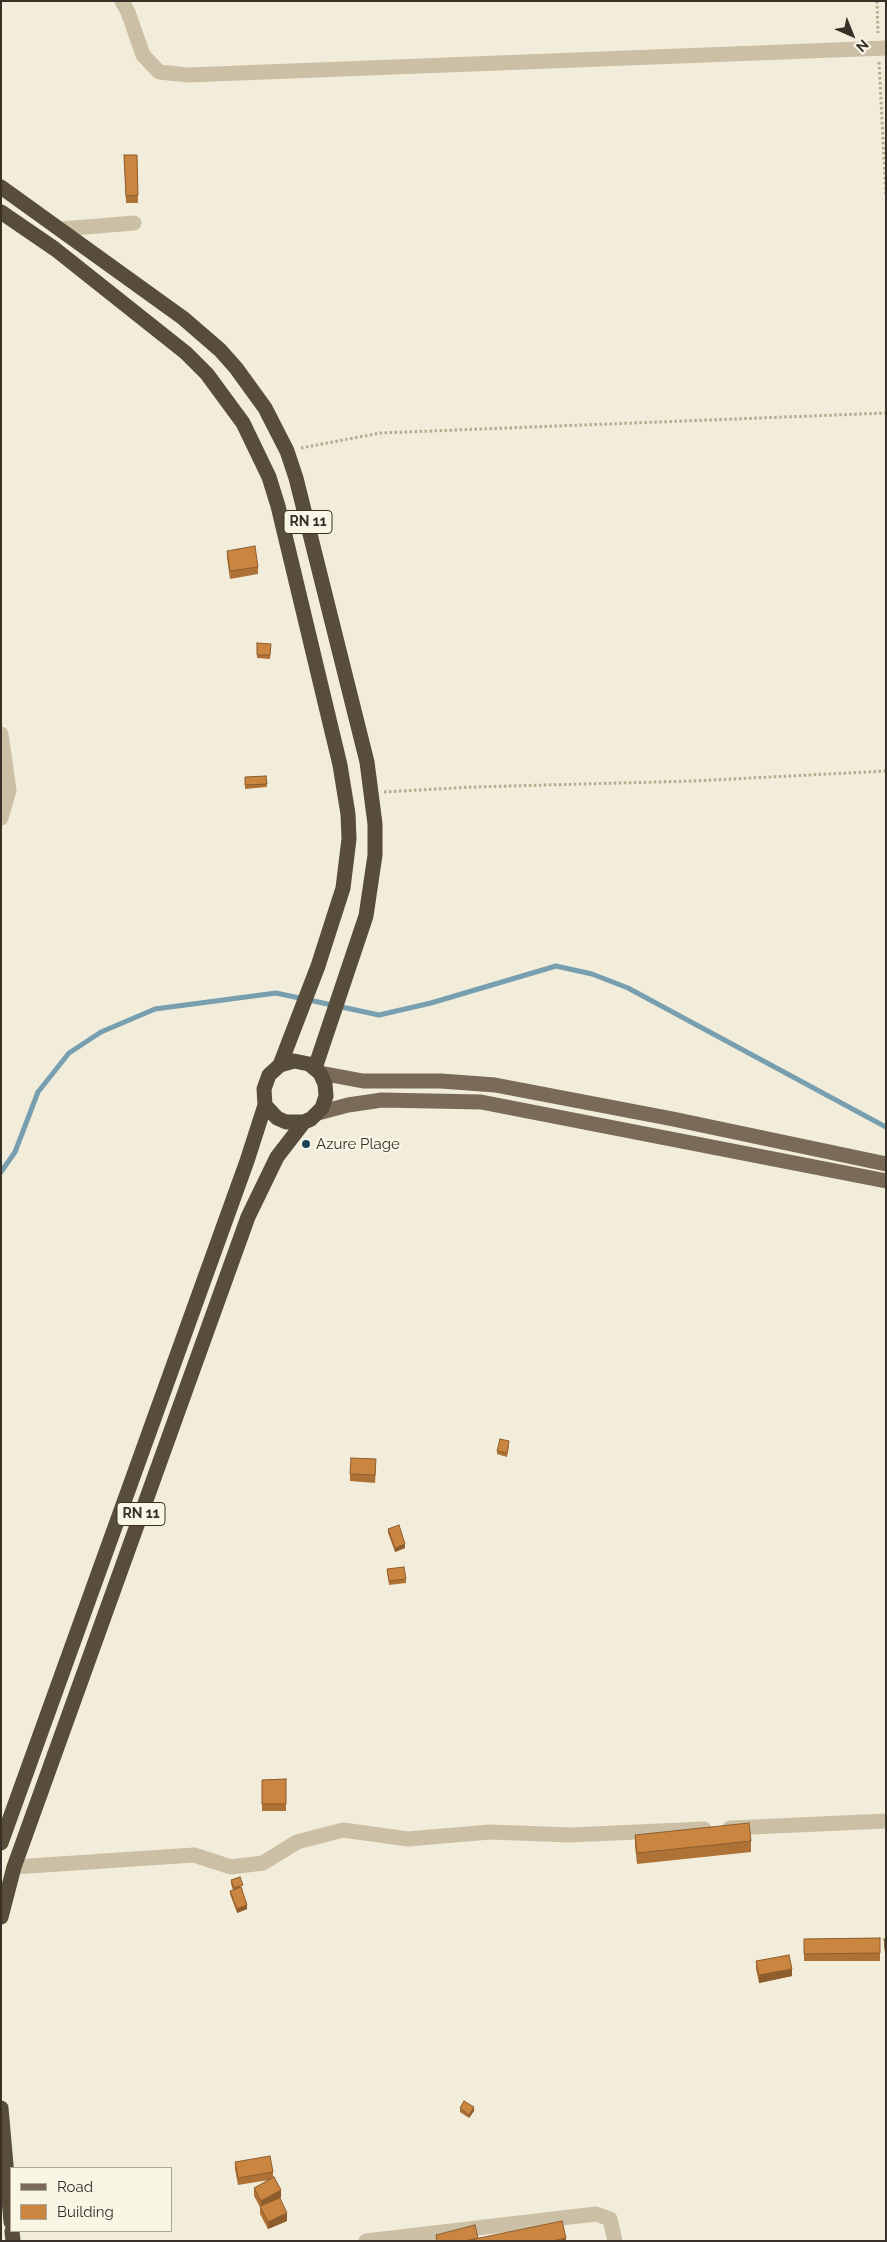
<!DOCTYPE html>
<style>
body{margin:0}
#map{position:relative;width:887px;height:2242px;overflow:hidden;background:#f2edda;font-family:Raleway,sans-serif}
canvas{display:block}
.frame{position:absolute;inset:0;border:2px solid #363027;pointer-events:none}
.legend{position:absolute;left:10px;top:2167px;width:162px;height:65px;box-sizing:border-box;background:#faf6e6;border:1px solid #aca79a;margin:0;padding:6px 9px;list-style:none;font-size:15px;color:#363027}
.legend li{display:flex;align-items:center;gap:10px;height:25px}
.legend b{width:25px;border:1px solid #aca79a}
.north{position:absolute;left:827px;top:10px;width:50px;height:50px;-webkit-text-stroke:4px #faf6e6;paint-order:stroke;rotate:136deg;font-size:14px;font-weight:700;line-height:20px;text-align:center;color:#363027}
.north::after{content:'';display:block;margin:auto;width:18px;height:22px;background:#363027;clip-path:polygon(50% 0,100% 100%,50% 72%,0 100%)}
</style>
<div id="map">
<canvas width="887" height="2242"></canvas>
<div class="frame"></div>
<ul class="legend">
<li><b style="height:6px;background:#796b57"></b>Road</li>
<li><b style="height:14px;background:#ca8540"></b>Building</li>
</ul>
<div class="north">N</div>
</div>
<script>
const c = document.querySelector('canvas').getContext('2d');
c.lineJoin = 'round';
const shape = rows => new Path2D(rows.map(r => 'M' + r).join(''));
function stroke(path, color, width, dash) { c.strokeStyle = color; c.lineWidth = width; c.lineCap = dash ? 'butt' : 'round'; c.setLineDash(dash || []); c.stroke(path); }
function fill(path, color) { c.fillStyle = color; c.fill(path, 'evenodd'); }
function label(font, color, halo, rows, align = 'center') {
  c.font = font + ' Raleway,sans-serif'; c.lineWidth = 4.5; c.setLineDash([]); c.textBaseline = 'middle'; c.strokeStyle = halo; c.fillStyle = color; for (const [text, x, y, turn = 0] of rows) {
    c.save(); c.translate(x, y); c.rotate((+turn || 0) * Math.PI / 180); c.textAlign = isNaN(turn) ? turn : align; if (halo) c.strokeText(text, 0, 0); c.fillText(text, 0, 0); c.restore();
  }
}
stroke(shape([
 [1,1172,15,1152,38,1092,69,1053,101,1032,155,1009,276,993,379,1015,431,1003,556,966,592,974,628,988,886,1127]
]), '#779fb0', 5);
stroke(shape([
 [877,1,878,33],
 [879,62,886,196],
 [301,448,380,433,886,413],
 [384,792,473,787,693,781,886,771]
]), '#b7aa8f', 3, [2.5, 2.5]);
stroke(shape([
 [122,1,128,12,143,55,159,72,188,75,886,48],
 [61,229,134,223],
 [1,734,9,790,1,818],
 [730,1828,886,1821],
 [14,1867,194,1855,231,1867,263,1863,297,1842,343,1830,408,1839,490,1832,571,1835,704,1829],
 [366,2241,596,2214,610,2219,615,2241]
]), '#cbc0a5', 15);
stroke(shape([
 [320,1073,363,1081,441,1081,495,1085,673,1119,886,1164],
 [318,1113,348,1105,382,1100,481,1102,886,1181]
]), '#796b57', 15);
stroke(shape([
 [1,187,183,318,220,350,236,368,265,408,287,451,296,478,367,762,375,824,375,855,366,916,315,1068],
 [1,212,55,249,186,353,207,374,243,423,269,477,278,506,340,765,348,814,349,839,343,888,318,966,280,1065,269,1075,264,1089,265,1105,277,1118,286,1122,304,1122,311,1119,322,1108,326,1096,325,1084,320,1073,309,1064,294,1061,280,1065],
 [1,1843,247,1161,265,1105],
 [1,1917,14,1867,248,1217,277,1157,304,1122],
 [1,2108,11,2222],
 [12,2231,13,2241]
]), '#584c3d', 15);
fill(shape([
 [124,155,137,155,138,203,126,203],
 [227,551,258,567,258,574,230,579,227,558],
 [257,643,271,648,270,659,257,658],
 [266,776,267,787,245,789,245,777],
 [509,1445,507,1457,497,1454,497,1451],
 [376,1467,375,1483,350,1481,350,1474],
 [388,1529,405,1548,395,1552,388,1533],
 [387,1569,406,1579,406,1583,389,1585],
 [286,1779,286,1811,262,1811,262,1780],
 [635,1835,751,1841,751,1852,637,1864,635,1846],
 [231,1880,243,1889,242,1889,247,1909,237,1913,230,1894,230,1891,233,1890,231,1884],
 [880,1938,880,1961,804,1961,804,1939],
 [884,1939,886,1939,886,1958,884,1947],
 [756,1961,792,1976,759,1983,756,1969],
 [460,2108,474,2111,469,2118,460,2112],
 [235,2162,273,2172,273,2178,281,2197,280,2198,287,2221,268,2229,260,2214,260,2207,254,2196,254,2188,269,2180,238,2185,235,2169]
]), '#ae7237');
fill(shape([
 [405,1544,405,1548,395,1552,395,1548],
 [247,1905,247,1909,237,1913,237,1909],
 [792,1969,792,1976,759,1983,759,1975],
 [474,2107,474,2111,469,2118,469,2115],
 [281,2190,281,2197,261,2208,261,2201],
 [287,2213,287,2221,268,2229,268,2222],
 [566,2238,566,2241,552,2241]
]), '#8d5d2d');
const building = shape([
 [124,155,137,155,138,195,126,196,124,155],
 [255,546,258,567,230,571,227,551,255,546],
 [257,643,271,644,270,655,257,655,257,643],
 [266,776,267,784,245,785,245,777,266,776],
 [500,1439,509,1441,507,1453,497,1451,500,1439],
 [351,1458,376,1459,375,1475,350,1474,351,1458],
 [399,1525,405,1544,395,1548,388,1529,399,1525],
 [404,1567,406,1579,389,1581,387,1569,404,1567],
 [286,1779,286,1804,262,1804,262,1780,286,1779],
 [749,1823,751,1841,637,1853,635,1835,749,1823],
 [240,1877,243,1885,234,1888,231,1880,240,1877],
 [241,1887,247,1905,237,1909,230,1891,241,1887],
 [880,1938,880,1953,804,1954,804,1939,880,1938],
 [884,1939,886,1939,886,1951,884,1939],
 [789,1955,792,1969,759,1975,756,1961,789,1955],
 [464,2101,474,2107,469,2115,460,2108,464,2101],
 [270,2156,273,2172,238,2178,235,2162,270,2156],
 [274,2177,281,2190,261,2201,254,2188,274,2177],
 [280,2198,287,2213,268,2222,260,2206,280,2198],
 [562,2221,566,2238,552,2241,465,2241,562,2221],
 [475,2225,478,2238,465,2241,437,2241,436,2235,475,2225]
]);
fill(building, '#ca8540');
stroke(building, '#8d5d2d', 1);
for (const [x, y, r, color] of [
 [306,1144,5,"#1b4559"]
]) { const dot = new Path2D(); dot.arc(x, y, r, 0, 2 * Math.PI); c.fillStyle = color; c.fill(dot); stroke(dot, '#faf6e6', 2); }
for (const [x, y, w] of [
 [308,522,48],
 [141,1514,48]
]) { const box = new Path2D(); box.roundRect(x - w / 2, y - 11.5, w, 23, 4); c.fillStyle = '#faf6e6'; c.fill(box); stroke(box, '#363027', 1); }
label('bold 14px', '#363027', null, [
 ["RN 11",308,522],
 ["RN 11",141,1514]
]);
label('15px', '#363027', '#faf6e6', [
 ["Azure Plage",316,1144]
], 'left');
</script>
